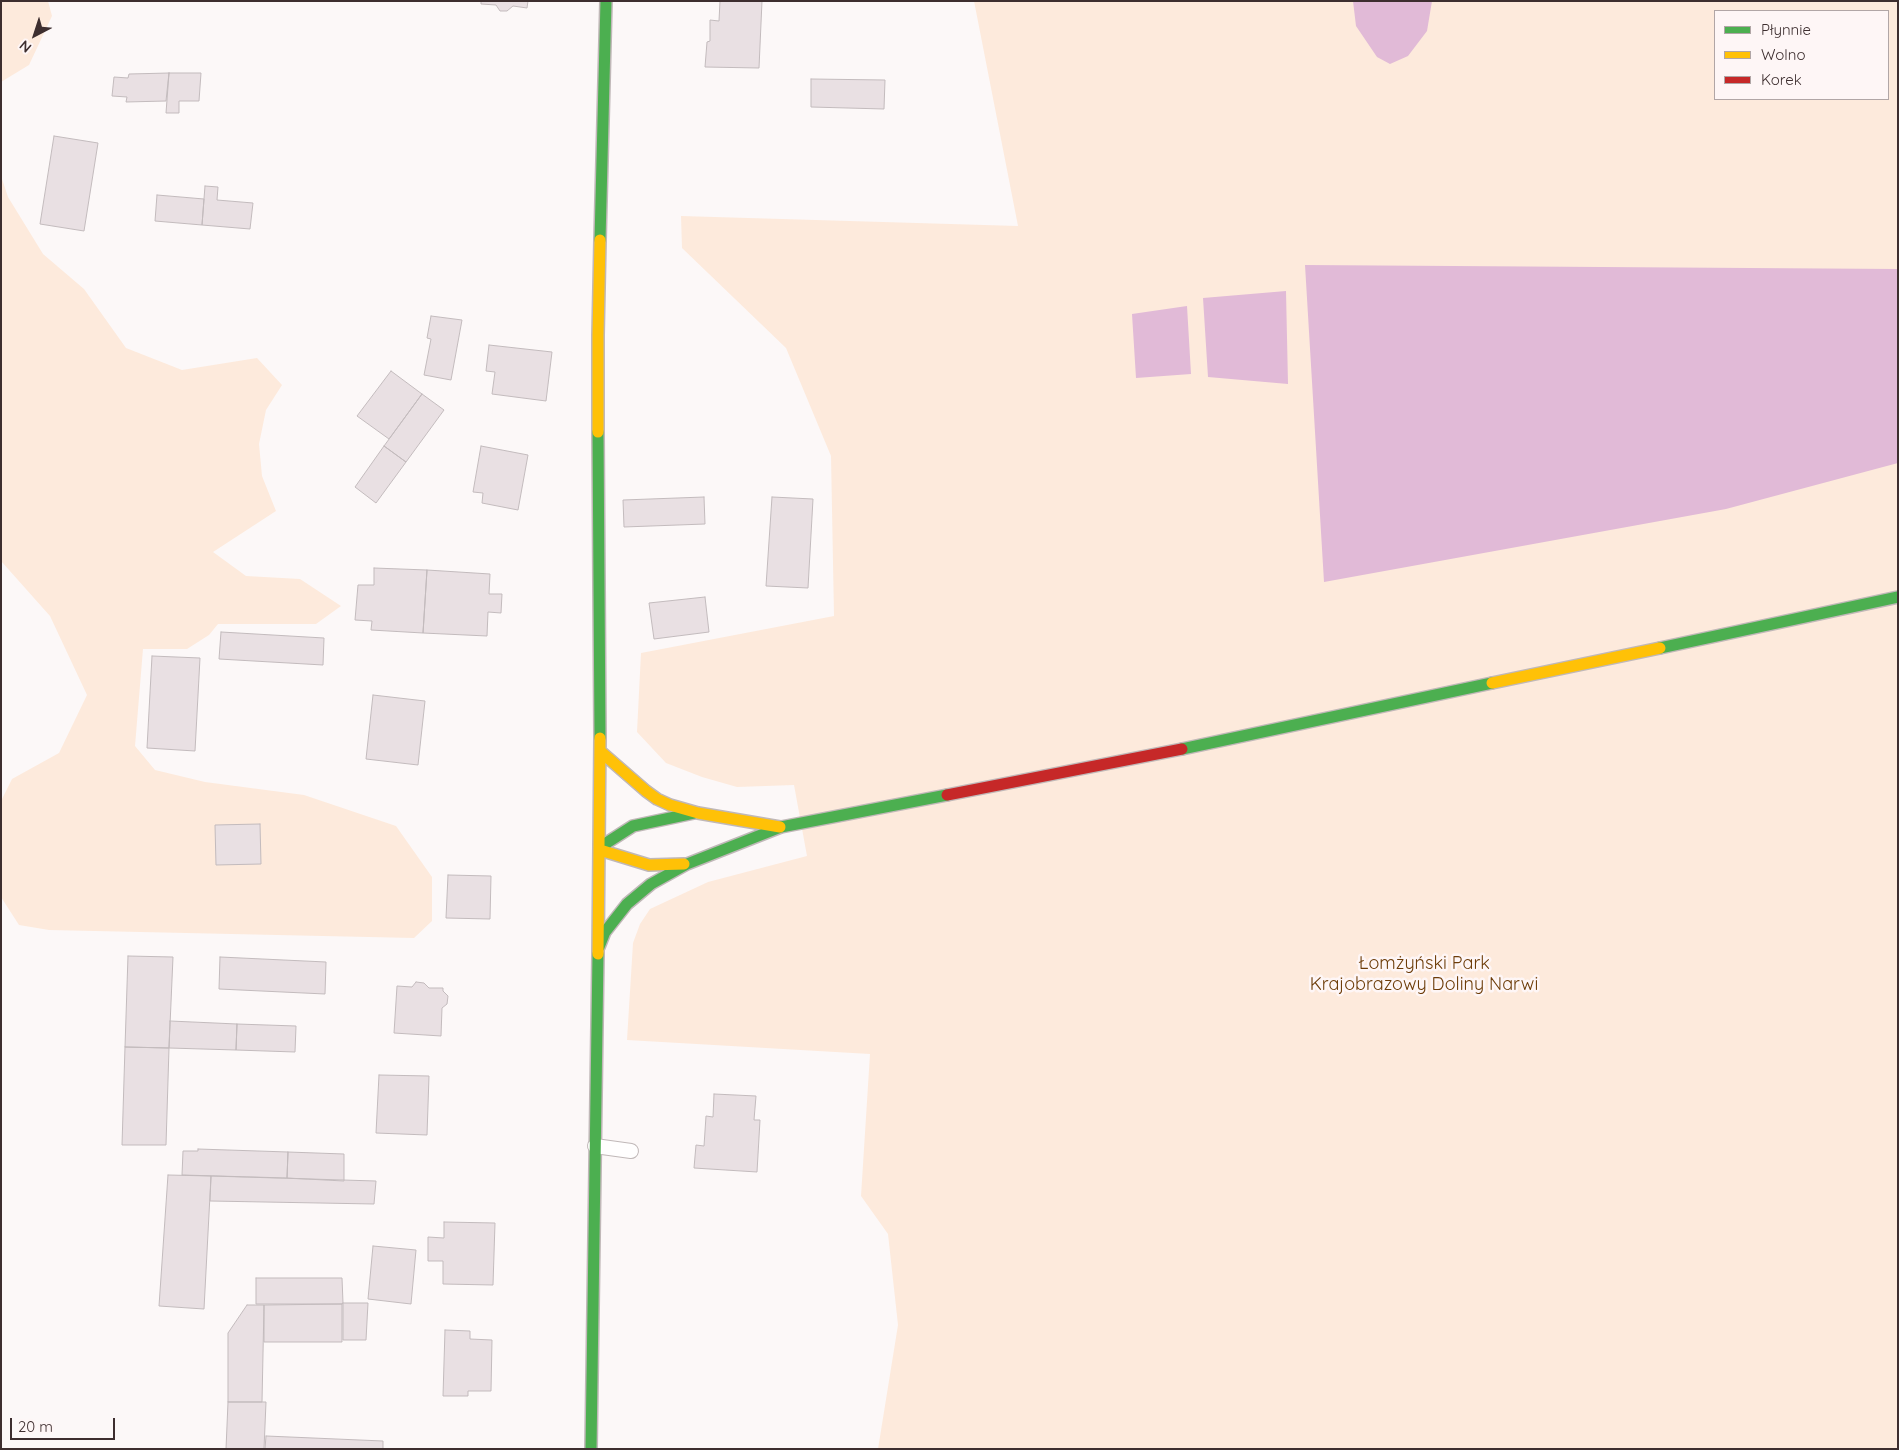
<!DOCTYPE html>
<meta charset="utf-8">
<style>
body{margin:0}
#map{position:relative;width:1899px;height:1450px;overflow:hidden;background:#fcf8f8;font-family:Quicksand,sans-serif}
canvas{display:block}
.frame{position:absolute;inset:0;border:2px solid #3d2e2f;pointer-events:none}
.legend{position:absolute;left:1714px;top:10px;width:175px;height:90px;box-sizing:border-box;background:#fef6f6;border:1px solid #b1a6a6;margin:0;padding:6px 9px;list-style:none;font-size:15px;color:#3d2e2f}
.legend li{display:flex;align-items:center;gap:10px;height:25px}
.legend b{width:25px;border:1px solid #b1a6a6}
.north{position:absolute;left:10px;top:10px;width:50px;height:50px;-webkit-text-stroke:4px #fef6f6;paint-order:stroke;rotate:220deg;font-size:14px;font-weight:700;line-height:20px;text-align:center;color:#3d2e2f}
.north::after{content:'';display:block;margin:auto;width:18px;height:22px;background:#3d2e2f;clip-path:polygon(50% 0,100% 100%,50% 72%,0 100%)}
.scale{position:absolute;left:10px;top:1418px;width:105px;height:22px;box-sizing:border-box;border:2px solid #3d2e2f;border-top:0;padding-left:6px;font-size:15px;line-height:18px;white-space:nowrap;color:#3d2e2f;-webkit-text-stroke:4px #fef6f6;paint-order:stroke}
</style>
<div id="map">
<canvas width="1899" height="1450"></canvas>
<div class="frame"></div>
<ul class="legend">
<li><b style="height:6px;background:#4caf50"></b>Płynnie</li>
<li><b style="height:6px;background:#ffc107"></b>Wolno</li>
<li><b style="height:6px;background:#c62828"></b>Korek</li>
</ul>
<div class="north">N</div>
<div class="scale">20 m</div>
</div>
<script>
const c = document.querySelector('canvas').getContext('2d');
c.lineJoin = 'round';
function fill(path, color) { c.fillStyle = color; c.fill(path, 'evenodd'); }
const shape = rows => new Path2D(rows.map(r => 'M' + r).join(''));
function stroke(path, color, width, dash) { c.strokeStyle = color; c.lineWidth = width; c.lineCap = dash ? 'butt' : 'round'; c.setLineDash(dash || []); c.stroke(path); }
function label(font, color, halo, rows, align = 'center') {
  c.font = font + ' Quicksand,sans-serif'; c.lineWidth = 5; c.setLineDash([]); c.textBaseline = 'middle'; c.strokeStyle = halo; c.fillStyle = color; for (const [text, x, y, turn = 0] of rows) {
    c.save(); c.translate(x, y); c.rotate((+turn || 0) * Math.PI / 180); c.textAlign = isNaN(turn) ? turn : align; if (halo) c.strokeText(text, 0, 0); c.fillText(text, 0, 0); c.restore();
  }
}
fill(shape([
 [1,1,48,1,52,16,29,65,1,82],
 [974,1,1898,1,1898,1449,878,1449,898,1325,888,1234,861,1196,870,1054,627,1040,633,943,640,924,650,909,708,882,807,856,794,785,737,787,702,777,666,763,637,732,641,653,834,616,831,456,786,348,682,248,681,216,1018,226],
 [1715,11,1888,11,1888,99,1715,99],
 [1,176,8,197,43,254,84,289,126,348,182,370,257,358,282,385,266,410,259,444,262,476,276,511,213,552,246,576,300,579,341,606,316,624,218,624,209,635,187,649,143,649,135,746,155,770,205,782,304,795,396,826,432,877,432,921,414,938,49,930,19,925,1,897,1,801,12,779,59,753,87,695,50,616,1,561]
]), '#fdeadc');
fill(shape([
 [1353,1,1432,1,1427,31,1408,56,1390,64,1377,57,1356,26],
 [1305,265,1898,269,1898,463,1726,509,1324,582],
 [1286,291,1288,384,1208,377,1203,298],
 [1187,306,1191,374,1136,378,1132,314]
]), '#e1bad7');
const building = shape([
 [481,1,528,1,527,8,513,6,507,11,500,11,496,5,481,4,481,1],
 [720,1,762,1,759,68,705,67,707,42,710,41,710,20,719,21,720,1],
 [169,73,201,73,199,101,179,101,179,113,166,113,169,73],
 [169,73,166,101,126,102,127,97,112,96,114,77,128,78,129,74,169,73],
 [811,79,885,80,884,109,811,107,811,79],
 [54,136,98,143,84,231,40,224,54,136],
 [205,186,218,187,217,200,253,203,250,229,202,225,205,186],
 [157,195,204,199,202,225,155,221,157,195],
 [431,316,462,320,451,380,424,375,431,339,427,338,431,316],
 [489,345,552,352,546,401,492,394,495,372,486,371,489,345],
 [391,371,422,394,389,439,357,416,391,371],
 [422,394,444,410,406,462,384,446,422,394],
 [384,446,406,462,376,503,355,487,384,446],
 [481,446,528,455,518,510,482,503,483,493,473,492,481,446],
 [704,497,705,524,624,527,623,500,704,497],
 [772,497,813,499,808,588,766,586,772,497],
 [374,568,427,570,423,633,371,630,372,621,355,620,358,585,374,585,374,568],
 [427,570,490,574,489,594,502,594,501,613,488,612,487,636,423,633,427,570],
 [705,597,709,632,654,639,649,603,705,597],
 [221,632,324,638,323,665,219,659,221,632],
 [152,656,200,658,195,751,147,748,152,656],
 [373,695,425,701,418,765,366,759,373,695],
 [260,824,261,864,216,865,215,825,260,824],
 [448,875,491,876,490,919,446,918,448,875],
 [128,956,173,957,169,1048,125,1047,128,956],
 [220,957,326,962,325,994,219,989,220,957],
 [416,982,424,983,429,988,443,988,443,991,448,996,447,1004,442,1008,441,1036,394,1033,397,986,412,987,416,982],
 [170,1021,237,1024,236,1050,169,1048,170,1021],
 [237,1024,296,1026,295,1052,236,1050,237,1024],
 [125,1047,169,1048,166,1145,122,1145,125,1047],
 [379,1075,429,1076,427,1135,376,1133,379,1075],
 [714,1094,756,1096,754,1120,760,1120,757,1172,694,1168,696,1145,704,1146,706,1116,713,1117,714,1094],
 [198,1149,288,1152,287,1178,182,1175,183,1151,198,1151,198,1149],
 [288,1152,344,1154,344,1181,287,1178,288,1152],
 [168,1175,211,1176,204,1309,159,1306,168,1175],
 [211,1176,376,1181,374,1204,210,1201,211,1176],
 [444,1222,495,1223,493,1285,443,1284,443,1261,428,1261,428,1237,444,1238,444,1222],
 [373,1246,416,1250,411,1304,368,1299,373,1246],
 [256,1278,342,1278,343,1303,342,1304,256,1304,256,1278],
 [343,1303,368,1303,366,1340,343,1340,343,1303],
 [342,1304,342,1342,264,1342,264,1305,342,1304],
 [247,1305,264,1305,262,1402,228,1402,228,1333,247,1305],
 [445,1330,470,1331,470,1339,492,1340,491,1391,468,1391,468,1396,443,1396,445,1330],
 [228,1402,266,1402,264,1449,226,1449,228,1402],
 [266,1436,383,1441,383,1449,265,1449,266,1436]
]);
fill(building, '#e9e0e3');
stroke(building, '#c3bbbd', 1);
const lane = shape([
 [595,1146,631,1151]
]);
const fast = shape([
 [600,240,606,1],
 [598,432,600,738],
 [1660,648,1898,597],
 [1182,749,1492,683],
 [600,850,608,842,633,826,694,813],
 [599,947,605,932,627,904,651,884,687,864,781,827,947,795],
 [591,1449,598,954]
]);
const slow = shape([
 [598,432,598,335,600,240],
 [1492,683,1660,648],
 [600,751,646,791,657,799,670,805,698,813,780,827],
 [600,850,649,865,684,864],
 [598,954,600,738]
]);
const jam = shape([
 [947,795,1182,749]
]);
stroke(lane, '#c0b8b8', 16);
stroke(fast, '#c0b8b8', 14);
stroke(slow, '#c0b8b8', 14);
stroke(jam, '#c0b8b8', 14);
stroke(lane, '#fffefe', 14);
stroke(fast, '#4caf50', 11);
stroke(slow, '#ffc107', 11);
stroke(jam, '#c62828', 11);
label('18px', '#6d3c08', '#fef6f6', [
 ["Łomżyński Park",1424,964],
 ["Krajobrazowy Doliny Narwi",1424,985]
]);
</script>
